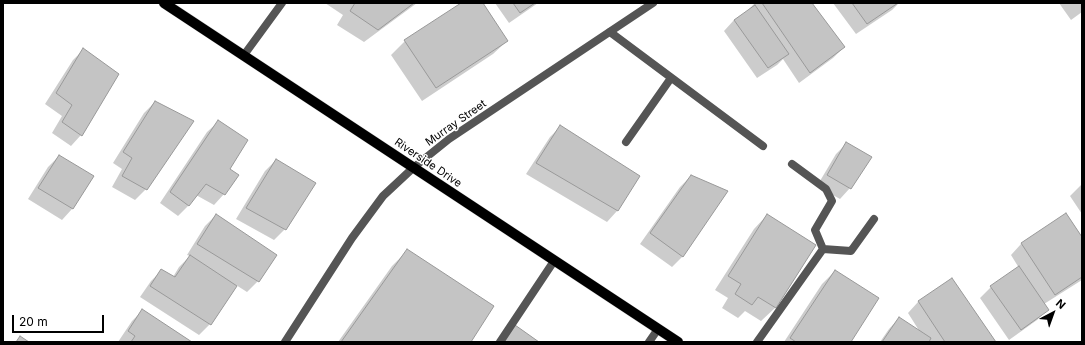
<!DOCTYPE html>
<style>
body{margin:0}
#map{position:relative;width:1085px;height:345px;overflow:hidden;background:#fff;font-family:Inter,sans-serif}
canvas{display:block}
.frame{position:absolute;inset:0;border:4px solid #000;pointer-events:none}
.north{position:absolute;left:1033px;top:293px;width:40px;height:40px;-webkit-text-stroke:3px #fff;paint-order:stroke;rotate:41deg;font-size:11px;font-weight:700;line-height:16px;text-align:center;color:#000}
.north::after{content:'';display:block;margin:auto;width:14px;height:18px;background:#000;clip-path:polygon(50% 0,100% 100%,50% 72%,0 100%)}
.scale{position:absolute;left:12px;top:315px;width:92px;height:18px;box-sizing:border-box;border:2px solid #000;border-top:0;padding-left:5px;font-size:12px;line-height:14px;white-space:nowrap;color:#000;-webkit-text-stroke:3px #fff;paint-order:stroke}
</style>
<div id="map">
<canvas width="1085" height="345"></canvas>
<div class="frame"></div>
<div class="north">N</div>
<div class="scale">20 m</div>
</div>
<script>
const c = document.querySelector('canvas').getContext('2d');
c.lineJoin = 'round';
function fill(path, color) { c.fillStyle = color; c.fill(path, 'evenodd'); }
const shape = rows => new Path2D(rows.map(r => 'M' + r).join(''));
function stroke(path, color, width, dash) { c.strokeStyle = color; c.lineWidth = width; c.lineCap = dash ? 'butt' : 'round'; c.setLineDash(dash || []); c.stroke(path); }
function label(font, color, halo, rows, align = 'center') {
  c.font = font + ' Inter,sans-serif'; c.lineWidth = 3; c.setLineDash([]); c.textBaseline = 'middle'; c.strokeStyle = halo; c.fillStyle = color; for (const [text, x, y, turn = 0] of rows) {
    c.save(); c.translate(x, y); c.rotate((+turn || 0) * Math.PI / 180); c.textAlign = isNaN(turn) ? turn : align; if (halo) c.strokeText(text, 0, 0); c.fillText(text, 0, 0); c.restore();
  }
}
fill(shape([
 [325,3,417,3,364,42,337,25,343,15],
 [463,3,482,3,507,41,493,54,422,101,391,55,405,41],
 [495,3,538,3,509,23],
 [755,3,811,3,844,47,833,58,799,83,783,59,777,65,757,78,724,31,734,20,749,10,749,9],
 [833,3,899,3,892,10,856,34],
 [1059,3,1082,3,1082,12,1071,20],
 [83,50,81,135,71,146,52,133,62,116,45,104,73,60],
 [155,102,146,189,135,200,112,187,122,169,113,163,144,113],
 [218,122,229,169,224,194,214,205,196,195,188,206,178,216,160,203,207,132],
 [561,126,639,177,617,211,607,222,526,174,550,137],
 [847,143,850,188,840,199,817,186,836,154],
 [59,156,93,177,72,209,62,220,28,199,48,167],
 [276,160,285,229,274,240,236,219,265,171],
 [691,176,682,257,672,267,640,244,680,187],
 [1082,184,1082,214,1070,196],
 [216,215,258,281,247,292,236,285,210,324,199,335,140,297,151,281,162,270,173,277,179,267,190,256,187,255,205,226],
 [767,215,815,245,775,308,761,321,745,311,738,318,722,308,728,298,715,290,754,229],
 [1066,215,1082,239,1082,280,1044,304,1048,309,1037,320,1009,340,980,298,991,287,1019,268,1011,255,1021,244],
 [407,251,470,342,338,342,392,266],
 [835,271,849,342,784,342,822,284],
 [952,279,994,342,880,342,889,329,899,318,920,332,908,313,918,302],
 [143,310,191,342,118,342,132,321]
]), '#0003');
const building = shape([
 [355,3,414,3,378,30,350,11,355,3],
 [461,3,483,3,508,41,436,88,404,40,461,3],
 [513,3,535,3,520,13,513,3],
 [762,3,812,3,845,47,810,73,762,3],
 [852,3,898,3,867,24,852,3],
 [755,5,789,54,768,68,734,20,755,5],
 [83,48,119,74,82,136,62,122,72,105,56,93,83,48],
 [155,101,194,121,147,190,122,176,132,158,123,152,155,101],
 [218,120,248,140,230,169,239,175,225,195,206,184,189,206,170,192,218,120],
 [560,125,640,176,618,211,536,163,560,125],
 [846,142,872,157,851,189,827,175,846,142],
 [59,155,94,176,73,209,38,188,59,155],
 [276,159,316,183,286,230,246,208,276,159],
 [691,175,728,191,683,257,650,233,691,175],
 [1066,213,1082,237,1082,277,1055,295,1021,243,1066,213],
 [216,214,277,255,259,282,197,244,216,214],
 [767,214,816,245,776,308,758,297,752,305,735,294,741,284,728,276,767,214],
 [407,249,494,306,471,342,341,342,407,249],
 [190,255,237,286,211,325,150,286,161,269,175,277,190,255],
 [1019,266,1049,310,1021,330,990,286,1019,266],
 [835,270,879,298,851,342,796,342,790,338,835,270],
 [952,278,996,342,945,342,918,301,952,278],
 [142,309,192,342,131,342,135,336,128,331,142,309],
 [899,317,931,338,929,342,882,342,899,317],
 [515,325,539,342,504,342,515,325],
 [20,336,29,342,16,342,20,336]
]);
fill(building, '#c4c4c4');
stroke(building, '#999', 1);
const primary = shape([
 [164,3,678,342]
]);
stroke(primary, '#dbdbdb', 11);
stroke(shape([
 [610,32,763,146],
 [244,55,282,3],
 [626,142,671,78],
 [823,249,851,251,874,219],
 [500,342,554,261],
 [649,342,658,329],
 [757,342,823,249,815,230,832,201,826,189,792,164]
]), '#555', 8);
stroke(shape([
 [285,342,352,238,383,196,413,168,449,139,653,3]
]), '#555', 8);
stroke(primary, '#000', 10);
label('11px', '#000', '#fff', [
 ["Murray Street",456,123,-35],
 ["Riverside Drive",428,163,34]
]);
</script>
